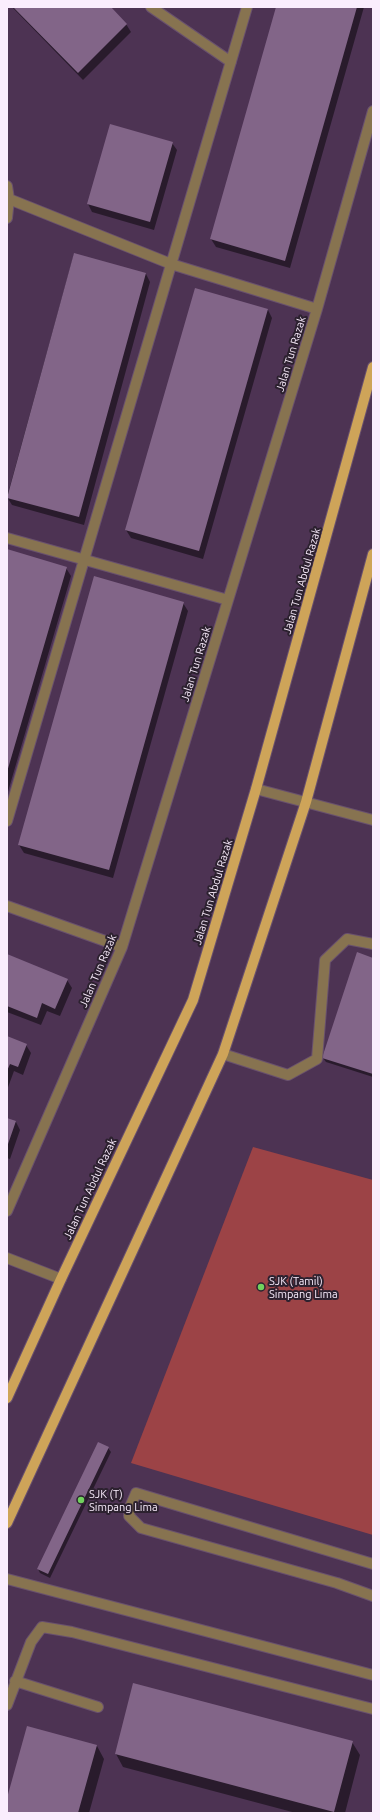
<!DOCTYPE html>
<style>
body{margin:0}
#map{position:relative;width:380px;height:1820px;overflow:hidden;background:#4d3353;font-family:Ubuntu,sans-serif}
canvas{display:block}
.frame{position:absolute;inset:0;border:8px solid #faedfd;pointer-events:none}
</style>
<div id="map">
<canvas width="380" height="1820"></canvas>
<div class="frame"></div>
</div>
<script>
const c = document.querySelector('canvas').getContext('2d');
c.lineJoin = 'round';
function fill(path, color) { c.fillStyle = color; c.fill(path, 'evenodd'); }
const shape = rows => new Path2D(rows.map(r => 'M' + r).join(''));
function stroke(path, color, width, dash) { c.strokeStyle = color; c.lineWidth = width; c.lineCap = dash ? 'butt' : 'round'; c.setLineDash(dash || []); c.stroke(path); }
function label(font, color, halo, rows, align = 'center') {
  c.font = font + ' Ubuntu,sans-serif'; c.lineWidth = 4; c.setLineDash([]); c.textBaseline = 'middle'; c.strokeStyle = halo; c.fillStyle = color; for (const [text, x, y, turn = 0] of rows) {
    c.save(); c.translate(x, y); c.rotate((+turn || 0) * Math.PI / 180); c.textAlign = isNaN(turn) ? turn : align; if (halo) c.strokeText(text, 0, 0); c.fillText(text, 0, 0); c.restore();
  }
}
fill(shape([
 [253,1147,373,1180,373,1535,131,1463]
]), '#9c4346');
fill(shape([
 [12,7,109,7,126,24,131,32,83,80],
 [277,7,364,7,290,268,216,247,211,239],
 [172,143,177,150,154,230,92,212,88,204],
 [74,254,146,274,150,282,84,525,12,505,7,497],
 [196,289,268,310,272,318,203,559,131,538,126,530],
 [7,550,66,568,71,576,7,795],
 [183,603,188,611,113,878,24,853,19,845],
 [7,956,67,980,72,988,60,1016,47,1011,41,1025,7,1012],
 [373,959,373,1077,326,1062,323,1058],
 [7,1037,26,1045,31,1053,23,1075,14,1071,7,1090],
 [7,1119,16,1122,20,1130,10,1159,7,1158],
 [108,1448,111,1452,50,1578,40,1573,38,1569],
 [352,1742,360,1755,345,1813,296,1813,123,1767,116,1754],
 [97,1746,104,1759,89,1813,7,1813,7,1802]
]), '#0007');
fill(shape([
 [13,7,111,7,127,24,78,73],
 [276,7,357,7,285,261,210,239],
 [110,124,173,142,150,222,87,204],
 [74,253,146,273,79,517,7,498],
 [195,288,268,309,199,551,125,530],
 [7,549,67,567,7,772],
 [94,576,184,602,109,870,18,845],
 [357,952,373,958,373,1074,322,1058],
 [7,954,68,979,55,1009,42,1003,37,1018,7,1006],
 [7,1036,27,1044,18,1067,10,1064,7,1071],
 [7,1118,16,1121,7,1147],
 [98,1442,109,1447,48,1574,37,1569],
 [133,1683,353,1741,334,1812,115,1754],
 [27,1726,97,1745,78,1813,7,1813,7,1798]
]), '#826588');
const minor = shape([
 [151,7,231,62],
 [7,186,9,199,7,218],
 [9,199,171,264,317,309],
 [7,538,228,600],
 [256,789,373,820],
 [7,821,247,7],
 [7,906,122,947],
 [223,1054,288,1075,317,1059,325,960,347,939,373,944],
 [7,1211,122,947,317,309,373,111],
 [7,1258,61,1279],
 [373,1564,136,1493,130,1507,129,1516,141,1528,337,1583,373,1596],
 [7,1579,373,1675],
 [15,1681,98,1707],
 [7,1705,31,1642,42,1627,72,1632,373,1709]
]);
const major = shape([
 [7,1398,61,1279,193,1000,256,789,373,367],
 [7,1523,223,1054,306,802,373,554]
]);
stroke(minor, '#69516e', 12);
stroke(major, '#69516e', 12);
stroke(minor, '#877350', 10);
stroke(major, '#cea459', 10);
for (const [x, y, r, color] of [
 [261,1287,4,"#71d25e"],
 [81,1500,4,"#71d25e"]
]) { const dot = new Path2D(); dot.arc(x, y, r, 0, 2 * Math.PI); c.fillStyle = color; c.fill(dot); stroke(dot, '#2c212f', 1.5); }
label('11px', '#faedfd', '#2c212f', [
 ["Jalan Tun Razak",291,354,-73],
 ["Jalan Tun Abdul Razak",302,581,-74],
 ["Jalan Tun Razak",196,664,-73],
 ["Jalan Tun Abdul Razak",213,892,-73],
 ["Jalan Tun Razak",98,971,-67],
 ["Jalan Tun Abdul Razak",90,1189,-65]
]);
label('11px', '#faedfd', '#2c212f', [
 ["SJK (Tamil)",269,1281],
 ["Simpang Lima",269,1294],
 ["SJK (T)",89,1494],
 ["Simpang Lima",89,1507]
], 'left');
</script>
